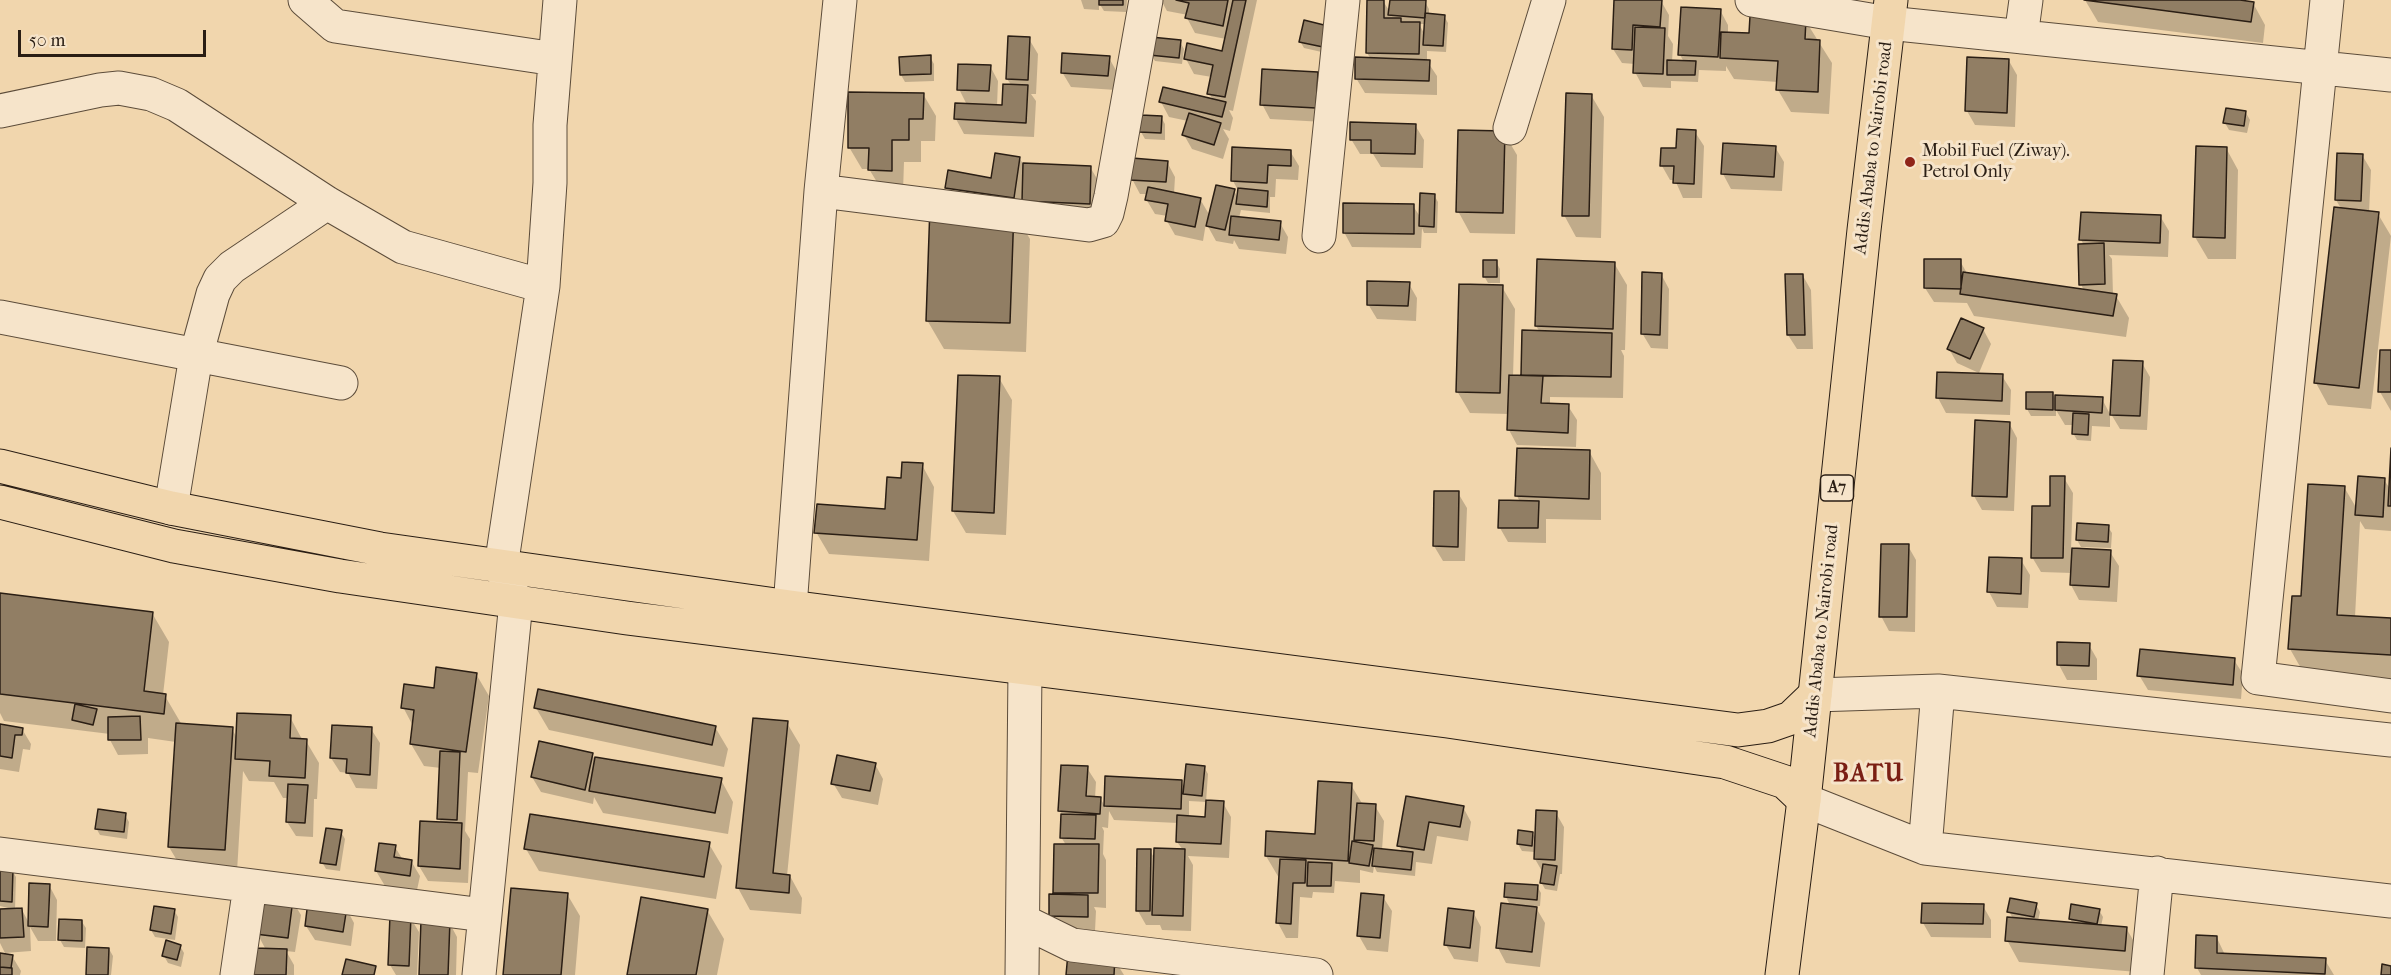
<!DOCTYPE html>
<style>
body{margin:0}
#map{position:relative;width:2391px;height:975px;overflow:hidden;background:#f1d6ad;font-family:"IM FELL French Canon",serif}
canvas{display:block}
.scale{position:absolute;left:18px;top:30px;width:188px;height:27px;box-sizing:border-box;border:3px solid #2a1e14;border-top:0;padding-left:8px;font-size:18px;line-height:21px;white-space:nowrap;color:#2a1e14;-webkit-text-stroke:4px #f6e4ca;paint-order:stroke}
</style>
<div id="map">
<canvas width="2391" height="975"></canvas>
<div class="scale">50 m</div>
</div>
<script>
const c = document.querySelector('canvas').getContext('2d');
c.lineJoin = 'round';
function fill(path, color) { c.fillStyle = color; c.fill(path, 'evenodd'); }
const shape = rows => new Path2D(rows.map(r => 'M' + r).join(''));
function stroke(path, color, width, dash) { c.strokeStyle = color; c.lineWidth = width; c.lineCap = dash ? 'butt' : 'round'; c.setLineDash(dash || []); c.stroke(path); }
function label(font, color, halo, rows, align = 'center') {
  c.font = font + ' "IM FELL French Canon",serif'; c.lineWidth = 6; c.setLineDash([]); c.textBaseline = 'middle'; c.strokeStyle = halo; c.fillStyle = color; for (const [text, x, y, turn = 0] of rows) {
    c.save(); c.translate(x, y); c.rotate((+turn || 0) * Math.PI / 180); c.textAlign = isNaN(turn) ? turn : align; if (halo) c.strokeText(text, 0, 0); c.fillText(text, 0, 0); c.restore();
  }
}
fill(shape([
 [1081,0,1127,0,1126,12,1104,11,1099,3,1099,10,1084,9],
 [1161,0,1257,0,1233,111,1229,110,1233,118,1230,131,1223,129,1229,139,1223,159,1192,149,1184,135,1188,121,1169,117,1161,102,1213,100,1209,93,1212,77,1194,74,1186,59,1223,53,1226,39,1195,33,1187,18,1188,15,1167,11],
 [1391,0,1425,2,1429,9,1429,15,1444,16,1448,23,1446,52,1427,51,1427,61,1437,76,1437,95,1365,93,1356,78,1371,59,1367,53,1383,1,1390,12],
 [1419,24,1426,24,1425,35],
 [1616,0,1661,1,1669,15,1668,36,1673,44,1672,62,1684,62,1680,55,1720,10,1728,25,1728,33,1751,34,1805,20,1832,63,1829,114,1791,112,1778,90,1778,82,1734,79,1726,66,1726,71,1699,70,1698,82,1671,81,1671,88,1643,87,1635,72,1635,64,1622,63,1613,49],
 [2085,0,2229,0,2253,3,2265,25,2263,43,2098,22],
 [1327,28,1326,53,1304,48,1300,41],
 [1029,39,1038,54,1036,94,1031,94,1036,101,1034,137,964,134,956,119,967,105,959,89,990,66,998,81,997,106,1003,106,1012,86,1007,79],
 [1180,42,1184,49,1182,64,1155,61,1151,55],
 [930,57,934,64,934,81,905,82,901,75],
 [1109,58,1117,72,1116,90,1071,87,1062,72],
 [2009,61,2017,75,2015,127,1975,125,1967,111],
 [1317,73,1325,88,1324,122,1270,119,1262,104],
 [923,94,936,116,935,141,921,141,921,162,904,162,903,192,883,192,869,169,862,169,849,147],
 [1591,95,1604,117,1601,238,1576,237,1564,215],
 [2246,113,2250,120,2247,133,2229,130,2225,123],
 [1161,117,1165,124,1165,140,1145,139,1141,132],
 [1415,125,1424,140,1423,168,1381,167,1373,154,1360,154,1351,139],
 [1695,132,1704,146,1702,198,1683,198,1675,180,1670,180,1662,166],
 [1504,133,1517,155,1515,234,1470,233,1458,211],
 [1775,147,1784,162,1782,191,1731,189,1723,174],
 [2226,148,2238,170,2236,259,2208,259,2195,237],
 [1290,151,1299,166,1298,180,1276,179,1275,197,1270,197,1270,213,1241,210,1239,218,1280,223,1288,237,1286,254,1239,249,1234,240,1233,244,1216,241,1206,223,1203,241,1175,235,1167,221,1168,216,1155,214,1146,199,1148,194,1140,194,1132,179,1167,162,1175,177,1174,194,1200,199,1210,216,1234,190,1238,199,1239,192,1233,181],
 [2362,155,2371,170,2369,213,2378,214,2391,236,2371,409,2328,405,2316,383,2342,210,2336,200],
 [1020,159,1023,164,1090,167,1099,182,1097,218,1013,211,1030,239,1026,352,944,349,927,320,955,202,946,187,992,179],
 [1434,195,1438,202,1437,233,1424,233,1422,228,1421,248,1352,247,1344,232,1413,206,1421,218],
 [2160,216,2169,231,2168,257,2109,255,2112,259,2113,295,2116,296,2129,318,2126,337,1974,316,1967,303,1934,302,1925,288,1960,261,1968,275,2084,291,2081,284,2084,245,2081,240],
 [1496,262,1500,269,1500,283,1488,283,1484,276],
 [1614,263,1627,285,1625,350,1621,350,1624,356,1623,398,1550,397,1550,405,1568,406,1577,420,1576,447,1517,445,1509,430,1509,414,1470,413,1457,391,1502,287,1515,309,1513,377,1524,377,1523,374,1540,332,1536,326],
 [1661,274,1669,289,1668,349,1651,348,1642,333],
 [1803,276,1811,290,1813,349,1797,349,1788,335],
 [1409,284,1417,298,1416,321,1377,319,1368,304],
 [1983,329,1991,344,1979,373,1957,363,1949,349],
 [2391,352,2391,411,2380,392],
 [2142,363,2150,377,2147,430,2120,429,2111,414],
 [2002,376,2011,390,2010,415,1946,413,1938,398],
 [999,378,1012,400,1006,535,966,533,953,511],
 [2052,394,2057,401,2102,399,2110,414,2110,427,2092,426,2091,441,2077,440,2073,433,2074,425,2065,425,2056,410,2056,416,2031,416,2027,409],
 [2009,423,2017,438,2014,511,1982,510,1974,496],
 [1589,451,1601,473,1601,520,1546,519,1546,543,1508,542,1500,528,1520,502,1517,496],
 [922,465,934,487,929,561,829,554,816,532,886,511,902,480],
 [2064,478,2073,493,2071,549,2110,552,2119,566,2117,602,2079,600,2071,585,2072,573,2041,572,2032,557],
 [2384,480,2391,490,2391,480,2391,531,2365,529,2360,521,2355,617,2391,619,2391,682,2306,677,2290,649,2303,598,2344,487,2357,509],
 [1458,493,1467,508,1465,561,1443,561,1434,546],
 [2108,527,2112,533,2111,548,2081,547,2077,540],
 [1908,546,1916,560,1915,632,1889,631,1881,616],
 [2021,560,2030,575,2028,608,1997,607,1989,592],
 [0,595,152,613,169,642,163,695,165,696,182,725,232,729,237,738,290,717,303,741,306,741,319,763,317,799,314,799,313,837,296,836,287,822,288,798,283,798,274,782,249,781,243,771,237,872,182,869,169,847,176,742,148,738,148,754,118,755,110,740,110,734,4,721,0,713],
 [2089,645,2097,659,2097,680,2067,680,2059,665],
 [2234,660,2243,674,2241,699,2148,690,2139,675],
 [476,674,489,696,478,773,468,772,465,831,470,839,468,883,428,881,419,866,442,824,439,819,441,768,424,766,411,744,413,726,403,707],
 [536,708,715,727,728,749,724,767,549,730],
 [787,723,800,745,787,876,790,876,802,898,801,914,750,910,738,888],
 [0,726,22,729,31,744,30,750,23,749,19,772,0,769],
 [371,729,380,743,377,789,356,788,348,773,340,772,331,758],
 [592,755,594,758,721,780,733,802,728,834,603,813,594,797,593,804,541,792,532,777],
 [875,764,883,779,878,805,842,798,833,783],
 [1204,767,1208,774,1206,802,1223,803,1231,817,1229,858,1188,856,1193,865,1191,931,1162,930,1160,925,1146,925,1138,911,1150,850,1155,860,1183,850,1177,842,1178,823,1114,820,1109,811,1108,828,1102,827,1104,831,1103,854,1106,860,1106,908,1094,907,1096,911,1095,931,1059,930,1050,916,1057,896,1055,892,1066,845,1061,837,1062,815,1060,811,1087,768,1096,782,1095,798,1100,798,1106,808,1107,778,1181,781,1185,788],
 [1189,801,1207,802,1206,818,1189,817],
 [1351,785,1363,805,1375,806,1384,821,1382,850,1403,853,1399,845,1407,797,1463,807,1471,822,1468,841,1437,836,1432,864,1416,862,1415,876,1377,872,1374,866,1373,873,1360,870,1360,883,1335,881,1334,893,1313,892,1312,898,1300,897,1298,938,1286,938,1278,923,1279,878,1266,856,1267,833,1316,835],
 [1556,813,1564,827,1562,874,1560,874,1557,891,1545,889,1541,882,1543,873,1535,859,1535,852,1522,851,1518,844,1532,833,1536,839],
 [125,815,129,822,127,839,100,835,96,828],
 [341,832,345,839,340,871,326,869,322,862],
 [709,844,722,866,716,899,539,871,526,849],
 [395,847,403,860,411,861,420,876,417,890,385,886,376,871],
 [0,869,12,870,16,877,15,910,22,910,29,923,49,885,57,900,56,941,38,941,30,927,31,951,5,953,0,943,0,911,8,910,8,908,0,906],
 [1537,886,1541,893,1540,906,1535,906,1545,923,1540,967,1506,963,1498,948,1510,905,1506,897],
 [567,894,580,916,575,975,505,975],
 [1383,897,1392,911,1388,952,1367,950,1359,936],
 [292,900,301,915,295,952,286,951,294,965,294,975,254,975,266,950,257,933],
 [2036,905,2040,912,2038,921,2073,924,2070,919,2099,910,2103,917,2101,926,2126,928,2139,950,2137,972,2019,962,2007,940,2013,919,2009,911],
 [1983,906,1991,920,1991,938,1931,937,1923,923],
 [346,908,354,923,351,946,315,940,306,926],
 [174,910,178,917,175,940,155,937,151,930],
 [707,910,724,939,717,975,628,975],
 [1473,912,1481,927,1478,962,1454,959,1446,945],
 [410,917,419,932,417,975,396,975,390,965],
 [82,922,86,928,85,948,64,947,60,940],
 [449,922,457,937,456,975,421,975],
 [2217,938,2225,955,2325,960,2334,975,2201,975,2197,968],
 [180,946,184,953,181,967,168,963,164,956],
 [109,949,113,956,111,975,87,975],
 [0,955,12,956,21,971,20,975,0,975],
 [1114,959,1124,975,1067,975]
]), '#0003');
const building = shape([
 [1099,0,1123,0,1123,5,1099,5,1099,0],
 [1176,0,1228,0,1223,26,1185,18,1189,3,1176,0],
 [1233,0,1246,0,1225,97,1207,94,1213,65,1184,59,1187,43,1222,51,1233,0],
 [1367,0,1384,0,1384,18,1401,18,1401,22,1420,22,1419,54,1366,53,1367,0],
 [1390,0,1426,0,1425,18,1388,15,1390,0],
 [1614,0,1662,0,1660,27,1633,25,1632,50,1612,49,1614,0],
 [2084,0,2240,0,2254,2,2251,22,2084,0],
 [1681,7,1721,9,1718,57,1678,55,1681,7],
 [1425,13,1445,15,1443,46,1423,45,1425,13],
 [1750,16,1806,19,1805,39,1820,40,1818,92,1776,90,1778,61,1720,58,1721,32,1749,33,1750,16],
 [1304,20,1328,26,1323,47,1299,42,1304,20],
 [1635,27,1665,28,1663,74,1633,73,1635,27],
 [1008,36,1030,37,1028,80,1006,79,1008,36],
 [1151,37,1181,40,1179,58,1149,55,1151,37],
 [1062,53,1110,56,1108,76,1061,73,1062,53],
 [931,55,931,74,900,75,899,57,931,55],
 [1355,57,1430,60,1429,81,1355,79,1355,57],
 [1967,57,2009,59,2007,113,1965,111,1967,57],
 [1667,60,1696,61,1695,75,1667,75,1667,60],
 [958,64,991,65,989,91,957,90,958,64],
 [1262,69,1318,72,1316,108,1260,105,1262,69],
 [1003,84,1028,85,1026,123,954,119,955,103,1002,105,1003,84],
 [1163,87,1226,102,1222,117,1159,102,1163,87],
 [848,92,924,93,923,119,909,119,909,140,892,140,892,171,868,170,869,148,848,148,848,92],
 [1566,93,1592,94,1589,216,1562,216,1566,93],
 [2226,108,2246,111,2244,126,2223,123,2226,108],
 [1189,113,1221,123,1214,145,1182,135,1189,113],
 [1141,115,1162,116,1161,133,1139,132,1141,115],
 [1350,122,1416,124,1415,154,1371,153,1371,140,1350,140,1350,122],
 [1677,129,1696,130,1694,184,1673,183,1674,166,1660,166,1661,148,1676,148,1677,129],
 [1458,130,1505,131,1503,213,1456,212,1458,130],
 [1723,143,1776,146,1774,177,1721,174,1723,143],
 [2196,146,2227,147,2225,238,2193,237,2196,146],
 [1232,147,1291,150,1291,166,1268,165,1267,183,1231,181,1232,147],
 [995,153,1020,157,1014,198,945,188,948,170,991,178,995,153],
 [2337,153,2363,154,2361,201,2335,200,2337,153],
 [1132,158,1168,161,1166,182,1130,180,1132,158],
 [1023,163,1091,166,1090,204,1022,201,1023,163],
 [1216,185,1235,189,1225,230,1206,226,1216,185],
 [1148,187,1201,198,1195,227,1165,221,1168,204,1145,200,1148,187],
 [1238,188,1268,191,1267,207,1236,204,1238,188],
 [1420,193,1435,194,1434,227,1419,226,1420,193],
 [1343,203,1414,204,1414,234,1343,233,1343,203],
 [930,206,1014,209,1010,323,926,321,930,206],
 [2334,207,2379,212,2359,388,2314,383,2334,207],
 [2081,212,2161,215,2160,243,2079,240,2081,212],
 [1231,216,1281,221,1279,240,1229,235,1231,216],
 [2104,243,2105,284,2079,285,2078,244,2104,243],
 [1537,259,1615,262,1613,329,1535,326,1537,259],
 [1924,259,1961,259,1961,289,1924,288,1924,259],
 [1483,260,1497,260,1497,277,1483,277,1483,260],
 [1642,272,1662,273,1660,335,1641,334,1642,272],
 [1963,272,2117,294,2113,316,1960,294,1963,272],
 [1785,274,1803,274,1805,335,1787,335,1785,274],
 [1367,281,1410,282,1408,306,1367,305,1367,281],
 [1459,284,1503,285,1500,393,1456,392,1459,284],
 [1961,318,1984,328,1970,359,1947,349,1961,318],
 [1522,330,1612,333,1611,377,1521,375,1522,330],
 [2380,350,2391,350,2391,392,2378,392,2380,350],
 [2113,360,2143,361,2140,416,2110,415,2113,360],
 [1937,372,2003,374,2002,401,1936,398,1937,372],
 [958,375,1000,376,994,513,952,511,958,375],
 [1509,375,1543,376,1541,403,1569,404,1568,433,1507,430,1509,375],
 [2026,392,2053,392,2053,410,2026,409,2026,392],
 [2055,395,2103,397,2102,413,2055,410,2055,395],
 [2073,413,2089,414,2088,435,2072,434,2073,413],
 [1975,420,2010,422,2007,497,1972,496,1975,420],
 [1517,448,1590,450,1589,499,1515,496,1517,448],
 [2391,448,2391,506,2388,506,2391,448],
 [902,462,923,463,917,540,814,533,817,504,885,509,887,477,901,478,902,462],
 [2050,476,2065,476,2063,558,2031,558,2032,506,2050,506,2050,476],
 [2358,476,2385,478,2383,517,2355,515,2358,476],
 [2308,484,2345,486,2337,615,2391,618,2391,655,2288,649,2292,596,2301,596,2308,484],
 [1434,491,1459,491,1458,547,1433,546,1434,491],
 [1499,500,1539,501,1538,528,1498,528,1499,500],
 [2077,523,2109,525,2108,542,2076,540,2077,523],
 [1881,544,1909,544,1907,617,1879,617,1881,544],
 [2072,548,2111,550,2109,587,2070,585,2072,548],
 [1989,557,2022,558,2021,594,1987,592,1989,557],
 [0,593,153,612,144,691,166,694,164,714,0,694,0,593],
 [2057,642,2090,643,2089,666,2057,665,2057,642],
 [2140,649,2235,658,2233,685,2137,676,2140,649],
 [436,667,477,673,466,752,410,744,414,710,401,708,404,684,434,688,436,667],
 [538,689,716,726,712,745,534,708,538,689],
 [75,704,97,709,93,725,72,720,75,704],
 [237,713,291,715,290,738,307,739,305,778,269,776,270,761,235,759,237,713],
 [140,716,141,740,108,740,108,717,140,716],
 [753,718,788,721,773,873,790,875,789,893,736,888,753,718],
 [176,723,233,727,225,850,168,847,176,723],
 [0,724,23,728,22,735,15,735,12,758,0,756,0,724],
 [332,725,372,727,370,775,346,773,347,759,330,758,332,725],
 [539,741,593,753,585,790,531,777,539,741],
 [440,751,460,752,457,820,437,819,440,751],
 [837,755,876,763,870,791,831,784,837,755],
 [595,757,722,778,715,813,589,791,595,757],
 [1186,764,1205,766,1202,796,1183,794,1186,764],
 [1061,765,1088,766,1086,796,1101,797,1100,814,1058,811,1061,765],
 [1105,776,1182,780,1181,809,1104,806,1105,776],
 [1318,781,1352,783,1348,861,1265,856,1266,831,1315,834,1318,781],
 [288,784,308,785,305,823,286,822,288,784],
 [1406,796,1464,806,1460,827,1429,822,1424,850,1397,846,1406,796],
 [1206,800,1224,801,1221,844,1176,842,1177,815,1205,817,1206,800],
 [1357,803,1376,804,1374,841,1354,840,1357,803],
 [98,809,126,813,124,832,95,829,98,809],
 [1536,810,1557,811,1555,860,1534,859,1536,810],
 [530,814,710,842,704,877,524,849,530,814],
 [1061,814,1096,815,1095,839,1060,838,1061,814],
 [420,821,462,823,460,869,418,866,420,821],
 [326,828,342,830,336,865,320,863,326,828],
 [1518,830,1533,832,1532,846,1517,844,1518,830],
 [1352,841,1373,845,1369,866,1349,863,1352,841],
 [379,843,396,845,394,857,412,860,410,876,375,871,379,843],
 [1054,844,1099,844,1098,893,1053,893,1054,844],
 [1154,848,1185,849,1183,916,1152,915,1154,848],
 [1374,848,1413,852,1411,870,1372,866,1374,848],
 [1137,849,1151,849,1150,911,1136,911,1137,849],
 [1280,859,1306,860,1305,883,1293,883,1291,924,1276,923,1280,859],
 [1308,862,1332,863,1331,886,1307,886,1308,862],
 [1543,864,1557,866,1554,885,1540,883,1543,864],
 [0,868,13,869,12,902,0,901,0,868],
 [29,883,50,884,48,927,28,926,29,883],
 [1505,883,1538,885,1537,900,1504,897,1505,883],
 [511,888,568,893,561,975,503,975,511,888],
 [1361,893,1384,895,1380,938,1357,936,1361,893],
 [1049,894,1088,895,1088,917,1049,916,1049,894],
 [261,895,293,899,288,938,255,934,261,895],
 [641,897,708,909,696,975,627,975,641,897],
 [2010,898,2037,903,2034,917,2007,912,2010,898],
 [308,901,347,907,343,932,305,926,308,901],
 [1501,903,1537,907,1532,952,1496,948,1501,903],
 [1922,903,1984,904,1983,924,1921,923,1922,903],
 [2071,904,2100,909,2097,924,2069,919,2071,904],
 [154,906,175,909,171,934,150,930,154,906],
 [22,908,24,937,0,938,0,909,22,908],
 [1448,908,1474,911,1470,948,1444,945,1448,908],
 [390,915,411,915,409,966,388,965,390,915],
 [2007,917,2127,927,2125,951,2005,941,2007,917],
 [59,919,82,920,82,941,58,940,59,919],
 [421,920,450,920,448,975,419,975,421,920],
 [2196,935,2217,936,2217,953,2326,958,2325,974,2195,968,2196,935],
 [166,940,181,945,177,960,162,956,166,940],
 [87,947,109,948,108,975,86,975,87,947],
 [254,948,287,949,286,975,253,975,254,948],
 [0,953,13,955,11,968,0,967,0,953],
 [1068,953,1115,957,1114,975,1066,975,1068,953],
 [346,959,376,966,374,975,342,975,346,959],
 [2382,964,2391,966,2391,975,2381,975,2382,964],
 [0,967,12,968,12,975,0,975,0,967]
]);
fill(building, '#917e64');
stroke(building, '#2a1e14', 1.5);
const minor = shape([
 [305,0,335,26,555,59],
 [1752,0,1888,23,2391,75],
 [2327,0,2258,678,2391,696],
 [2021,37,2026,0],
 [0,111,100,90,119,88,151,94,177,105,327,203,403,247,543,286],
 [1510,128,1549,0],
 [821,191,1089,225,1103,221,1107,213,1111,196,1146,0],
 [1319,236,1343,0],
 [0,317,341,383],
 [171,508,196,356,213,294,220,279,232,267,327,203],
 [790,607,821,191,840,0],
 [1815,695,1938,691,2391,740],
 [1804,800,1925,848,2391,901],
 [1925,848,1938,691],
 [0,854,484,915],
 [1023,921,1072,945,1316,975],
 [237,975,250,886],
 [479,975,516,602,501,567,543,286,550,183,550,125,560,0],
 [1022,975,1025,669,1047,652],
 [2147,975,2157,873]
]);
const major = shape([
 [0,466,171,508,380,549,790,607,1738,730,1768,726,1791,718,1815,695],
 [0,502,174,546,340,576,627,618,1447,721,1725,762,1785,782,1804,800]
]);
const highway = shape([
 [1782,975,1804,800,1864,230,1891,0]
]);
stroke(minor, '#5c4c3a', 35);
stroke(major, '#2a1e14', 35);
stroke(highway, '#2a1e14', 35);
stroke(minor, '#f6e4ca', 33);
stroke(major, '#f1d6ad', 33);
stroke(highway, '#f1d6ad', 33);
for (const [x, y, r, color] of [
 [1910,162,6,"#8f2418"]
]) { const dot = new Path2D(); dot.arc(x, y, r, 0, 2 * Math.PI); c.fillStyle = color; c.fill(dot); stroke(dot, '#f6e4ca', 2); }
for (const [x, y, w] of [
 [1837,488,33]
]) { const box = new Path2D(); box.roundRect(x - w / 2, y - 13, w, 26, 4.5); c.fillStyle = '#f6e4ca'; c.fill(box); stroke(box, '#2a1e14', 1.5); }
label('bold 16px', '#2a1e14', null, [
 ["A7",1837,488]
]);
label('18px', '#2a1e14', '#f6e4ca', [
 ["Addis Ababa to Nairobi road",1874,148,-83],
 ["Addis Ababa to Nairobi road",1822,631,-84]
]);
label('18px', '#2a1e14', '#f6e4ca', [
 ["Mobil Fuel (Ziway).",1922,152],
 ["Petrol Only",1922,173]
], 'left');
c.letterSpacing = '1.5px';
label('bold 24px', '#7a1f14', '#f6e4ca', [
 ["BATU",1869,775]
]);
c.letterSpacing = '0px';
</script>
